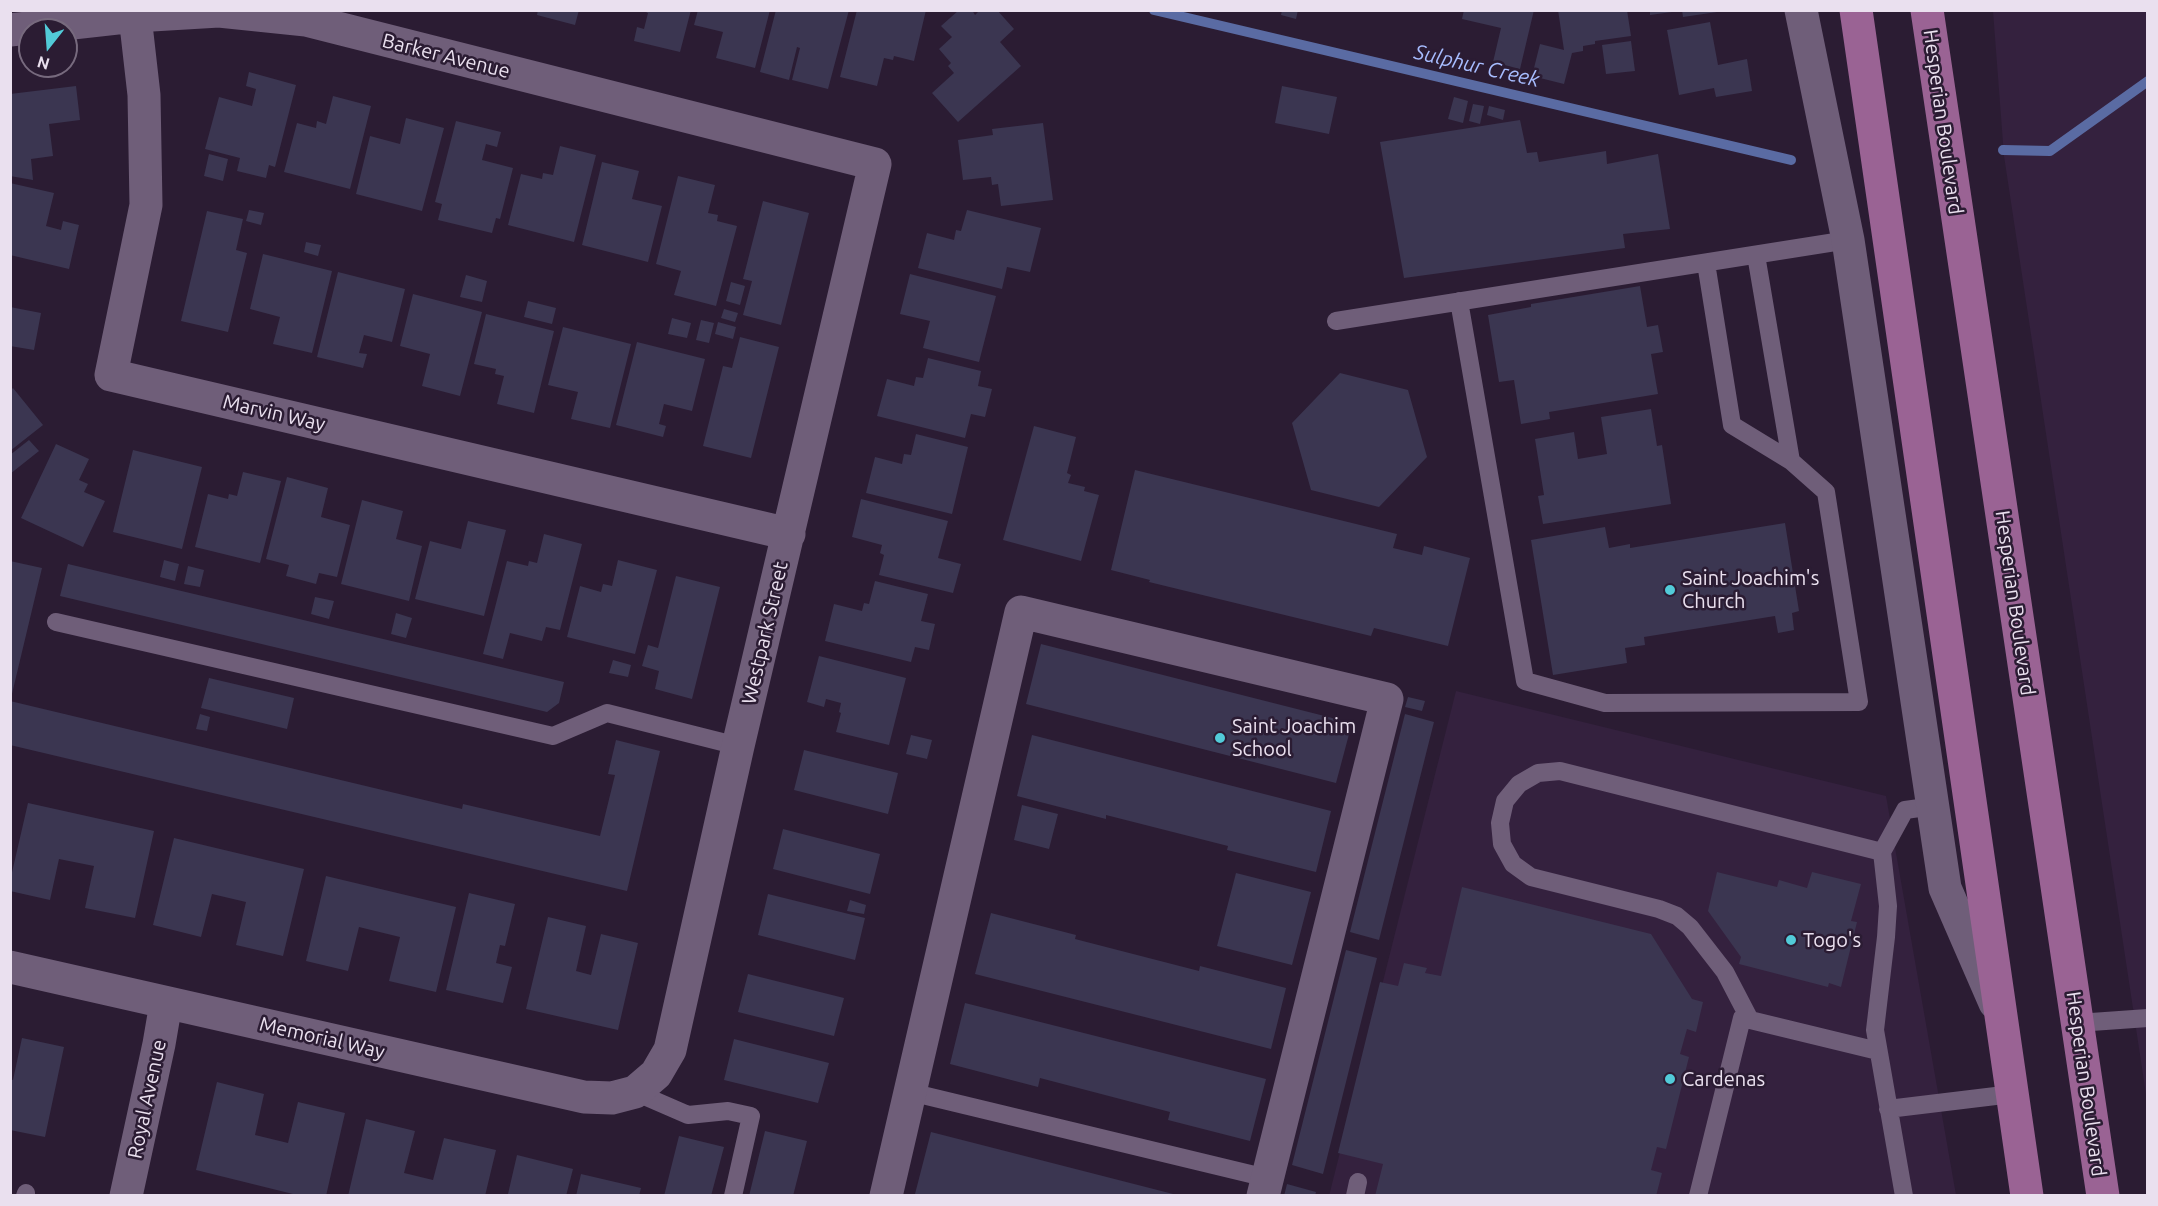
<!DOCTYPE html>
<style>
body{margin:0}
#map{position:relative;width:2158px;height:1206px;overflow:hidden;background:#2b1c33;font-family:Ubuntu,sans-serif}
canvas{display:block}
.frame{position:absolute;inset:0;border:12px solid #eae0ef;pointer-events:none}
.north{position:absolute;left:18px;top:18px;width:60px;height:60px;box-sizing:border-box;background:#2b1c33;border:2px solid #776a7e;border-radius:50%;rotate:197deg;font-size:16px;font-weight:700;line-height:24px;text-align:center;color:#eae0ef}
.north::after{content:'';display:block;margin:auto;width:21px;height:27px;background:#52cbd8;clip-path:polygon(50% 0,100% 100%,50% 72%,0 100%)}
</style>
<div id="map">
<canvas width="2158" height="1206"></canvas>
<div class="frame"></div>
<div class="north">N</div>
</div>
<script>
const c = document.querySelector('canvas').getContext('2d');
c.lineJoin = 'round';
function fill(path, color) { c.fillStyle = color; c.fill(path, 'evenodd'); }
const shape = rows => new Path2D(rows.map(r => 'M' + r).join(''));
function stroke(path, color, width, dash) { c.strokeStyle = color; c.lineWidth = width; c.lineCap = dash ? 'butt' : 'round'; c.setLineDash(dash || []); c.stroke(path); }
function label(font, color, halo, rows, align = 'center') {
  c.font = font + ' Ubuntu,sans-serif'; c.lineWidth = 5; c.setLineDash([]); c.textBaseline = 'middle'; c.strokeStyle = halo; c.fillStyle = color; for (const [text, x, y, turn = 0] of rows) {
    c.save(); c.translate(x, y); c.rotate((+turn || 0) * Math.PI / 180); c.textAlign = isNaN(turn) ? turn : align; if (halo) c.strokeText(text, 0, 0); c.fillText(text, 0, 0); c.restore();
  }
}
fill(shape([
 [1993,11,2147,11,2147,1101,2004,156],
 [1456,691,1886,796,1956,1195,1329,1196]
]), '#34213e');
stroke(shape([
 [1154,10,1791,160],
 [2003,150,2050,151,2148,81]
]), '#5a6ba3', 10);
fill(shape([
 [538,10,579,10,575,25,537,15],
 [642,10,691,10,680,52,634,41,637,27,644,29,648,13],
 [698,10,770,10,755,68,716,58,723,32,694,25],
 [776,10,849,10,828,89,792,80,800,48,797,47,789,80,760,72],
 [857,10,926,10,914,61,894,56,893,60,884,58,877,86,840,77],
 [959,10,972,10,975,15,980,10,997,10,1014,29,1000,42,1021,66,958,122,932,93,954,73,948,66,951,63,939,49,952,37,941,26],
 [1282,10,1298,10,1296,19,1281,15],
 [1464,10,1534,10,1520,69,1493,62,1501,28,1462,19],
 [1558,10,1627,10,1631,36,1595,41,1595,44,1583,46,1583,51,1572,53,1564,84,1532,76,1540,44,1564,50],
 [1650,10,1671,10,1672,12,1650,15],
 [1682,10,1717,10,1717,12,1683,17],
 [1710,22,1718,65,1747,59,1752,91,1716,97,1714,88,1679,95,1667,30],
 [1631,41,1635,71,1606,74,1602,45],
 [249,72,296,85,275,167,269,165,266,178,237,171,240,158,205,149,219,97,252,106,256,89,246,86],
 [76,86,80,120,49,124,53,156,31,159,33,180,10,176,10,94],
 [1282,86,1337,97,1329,134,1275,123],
 [333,96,371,106,350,189,284,172,297,123,316,128,317,121,326,124],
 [1454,97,1468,101,1463,123,1448,119],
 [1473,104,1484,106,1480,124,1469,121],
 [1489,106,1505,110,1503,120,1487,115],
 [406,118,444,128,422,211,356,194,370,136,400,144],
 [1520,120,1527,153,1537,152,1539,162,1606,151,1607,164,1658,154,1670,229,1623,234,1625,248,1404,278,1380,142],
 [456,121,501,132,497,147,486,144,482,160,513,168,500,219,496,218,492,233,438,220,442,204,435,202],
 [1043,123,1053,200,1001,206,998,184,992,185,991,177,963,180,958,140,993,135,992,129],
 [560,146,596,155,574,242,508,225,521,174,542,179,543,173,553,175],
 [209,154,228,159,223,181,204,176],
 [602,162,639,171,632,199,662,206,648,262,582,245],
 [678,176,715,185,708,213,718,215,717,221,737,226,716,306,674,295,681,271,656,264],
 [10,183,54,193,46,226,61,230,63,221,79,225,69,269,10,255],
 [763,201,809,213,781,325,743,315,752,281,743,279],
 [249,210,264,213,261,225,246,221],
 [967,210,1041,228,1030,272,1007,267,1002,289,918,268,927,233,954,240,956,230,961,231],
 [207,211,243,219,236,250,247,253,228,332,181,321],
 [306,242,321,245,318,256,304,252],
 [263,254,332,271,312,353,273,344,280,317,250,309],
 [338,272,405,289,392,342,364,335,359,353,367,354,363,368,317,357],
 [910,274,996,296,979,362,923,348,930,321,900,314],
 [466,275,487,281,482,302,460,297],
 [731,282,745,286,740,305,726,301],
 [1640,286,1647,327,1658,325,1663,352,1651,354,1658,394,1549,412,1550,419,1521,424,1514,380,1499,382,1488,315,1531,307,1531,304],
 [413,294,482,312,460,396,422,386,430,354,400,346],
 [528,301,556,308,552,324,524,317],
 [10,307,41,313,34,350,10,346],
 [724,309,738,313,735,322,721,318],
 [486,314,554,331,534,413,497,404,504,376,495,374,496,369,474,364],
 [672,318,691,323,687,338,668,334],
 [701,320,714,323,709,343,696,340],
 [718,322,736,327,733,339,715,334],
 [563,327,631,344,610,428,571,419,578,392,548,385],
 [740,337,779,347,751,458,703,446,723,366,732,368],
 [637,342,705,359,692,411,664,404,659,424,666,426,663,437,616,425],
 [928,358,981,371,978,386,992,389,985,417,971,414,965,438,877,416,887,379,914,386,916,377,923,378],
 [1340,373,1408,390,1427,457,1379,507,1311,490,1292,423],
 [13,388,43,425,10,451,10,391],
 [1651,409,1657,446,1662,445,1671,504,1543,524,1538,496,1544,495,1535,439,1574,432,1578,459,1607,454,1601,417],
 [1034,426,1076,437,1067,473,1071,475,1068,483,1085,487,1084,491,1099,495,1081,561,1003,540],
 [916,434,968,447,952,514,866,493,875,457,902,464,904,454,911,455],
 [29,440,39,451,10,474,10,455],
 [56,444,89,459,79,480,88,484,84,492,105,501,83,547,21,518],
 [133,450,202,467,182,549,113,532],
 [1135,470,1397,534,1393,548,1422,555,1424,546,1470,558,1448,646,1374,628,1371,636,1149,582,1150,580,1111,570],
 [243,472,281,481,260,563,195,547,208,494,228,499,229,494,237,496],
 [287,477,328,488,321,517,350,525,337,577,319,573,316,584,286,576,289,565,266,559],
 [861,499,948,521,938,558,961,564,953,593,879,575,884,555,880,553,882,545,852,537],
 [362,500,403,511,396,539,422,546,409,601,341,584],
 [468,521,506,530,484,616,415,599,430,541,461,549],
 [1785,523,1799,611,1792,613,1794,630,1778,633,1775,616,1644,637,1645,645,1625,648,1627,663,1553,675,1531,540,1605,527,1609,548,1630,544,1630,548],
 [544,534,582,544,560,630,546,627,542,641,510,633,503,659,483,654,507,561,528,566,529,561,537,563],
 [164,560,179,564,175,581,160,577],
 [618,560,657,570,635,654,567,637,580,586,601,592,603,584,612,586],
 [10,561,42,568,11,698,10,697],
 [68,564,564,682,559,703,547,712,60,596],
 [188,566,204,570,200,587,184,584],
 [676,576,720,587,692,699,655,689,659,671,642,666,648,645,658,648],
 [875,581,928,594,921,621,935,624,929,650,915,647,911,662,825,641,834,604,862,611,864,603,869,604],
 [315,597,334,601,329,619,311,614],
 [396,613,412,618,406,638,391,634],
 [1041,644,1352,723,1336,783,1026,704],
 [819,656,906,678,889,745,836,732,841,713,839,712,841,703,826,699,824,707,807,702],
 [613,660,631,665,628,677,609,673],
 [209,678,294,698,287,729,201,708],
 [1408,697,1425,701,1422,711,1405,707],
 [10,701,462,809,463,804,600,836,615,775,608,774,616,740,660,751,627,891,10,745],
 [200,714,210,717,207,731,196,729],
 [1405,714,1434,722,1379,940,1350,932],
 [911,735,932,740,927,759,906,754],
 [1032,735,1331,811,1316,872,1227,850,1228,846,1106,815,1106,819,1017,796],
 [804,750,898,773,888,814,794,790],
 [28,803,154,831,135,918,85,908,94,866,59,859,50,900,10,891,10,881],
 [1022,805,1058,814,1049,849,1014,840],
 [783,829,880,854,870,894,773,869],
 [174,838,304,869,283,956,236,945,246,902,212,894,201,937,153,925],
 [1717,872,1777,887,1779,880,1807,888,1812,872,1861,884,1851,921,1857,922,1841,987,1829,983,1828,987,1739,964,1741,957,1708,911],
 [1236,873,1311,892,1292,965,1217,946],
 [326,876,456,907,436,992,389,981,400,937,359,927,348,971,306,961],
 [1462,887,1651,934,1692,999,1703,1002,1696,1032,1687,1029,1680,1054,1689,1057,1666,1149,1657,1147,1651,1170,1662,1173,1656,1196,1375,1196,1383,1164,1338,1153,1380,982,1398,986,1404,963,1427,968,1425,973,1441,976],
 [469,893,515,904,505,946,500,945,496,963,512,967,503,1003,446,990],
 [768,894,865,918,855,960,758,935],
 [850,900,866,905,864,914,847,911],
 [991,913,1076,935,1075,939,1199,971,1200,966,1286,988,1271,1049,975,974],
 [548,917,586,926,576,971,591,975,601,934,638,943,618,1030,526,1009],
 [1346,950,1377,958,1323,1174,1292,1165],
 [748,974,844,998,834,1036,738,1012],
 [965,1003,1266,1079,1250,1141,1168,1120,1170,1112,1040,1078,1038,1087,950,1064],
 [22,1038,64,1047,45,1137,10,1130,10,1079,13,1080],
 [734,1039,829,1063,818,1103,724,1080],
 [217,1082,264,1094,255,1135,288,1143,298,1102,345,1113,326,1196,301,1196,196,1170],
 [366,1119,415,1131,404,1173,433,1180,444,1138,496,1150,485,1196,348,1196],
 [765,1131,807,1141,793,1196,749,1196],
 [931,1132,1177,1195,1177,1196,923,1196,915,1194],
 [679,1136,724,1147,711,1196,664,1196],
 [517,1155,573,1169,566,1196,508,1194],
 [581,1174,641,1188,639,1196,576,1196],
 [1287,1184,1316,1192,1315,1196,1284,1196]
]), '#3b3651');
stroke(shape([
 [1756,255,1791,461],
 [1459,301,1525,681,1605,703,1859,702,1826,492,1791,461,1732,425,1706,263],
 [1336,321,1848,240],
 [56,622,553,736,607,713,738,746],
 [1882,852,1888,906,1886,937,1875,1030,1904,1196],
 [1750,1020,1725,972,1690,927,1677,916,1659,909,1531,877,1513,864,1502,844,1500,823,1505,801,1519,784,1538,773,1560,771,1882,852,1905,810,1934,806],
 [2077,1023,2148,1018],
 [635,1092,688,1115,728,1111,751,1116,733,1196],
 [910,1092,1267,1178],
 [1888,1109,2012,1094],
 [25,1196,26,1193],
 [1355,1196,1358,1182],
 [1698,1196,1742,1018,1878,1051]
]), '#6f5e79', 18);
stroke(shape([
 [1801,10,1848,240,1945,888,1995,1003],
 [135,16,144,95,146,205,111,375,789,534],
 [10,30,135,16,219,11,306,20,875,164,738,746,670,1050,656,1074,635,1092,612,1098,584,1097,10,967],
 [126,1196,159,1044,166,1003],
 [886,1196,1021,612,1387,699,1263,1196]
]), '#6f5e79', 33);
stroke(shape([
 [1856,10,2027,1196],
 [1927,10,2103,1196]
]), '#9a6394', 33);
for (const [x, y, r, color] of [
 [1670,590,6,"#52cbd8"],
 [1220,738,6,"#52cbd8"],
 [1791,940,6,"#52cbd8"],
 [1670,1079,6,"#52cbd8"]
]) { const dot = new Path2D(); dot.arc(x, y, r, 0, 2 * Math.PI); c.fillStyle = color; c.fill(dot); stroke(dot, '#2b1c33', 2); }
label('20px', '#eae0ef', '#2b1c33', [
 ["Barker Avenue",446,56,14],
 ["Hesperian Boulevard",1943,122,82],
 ["Marvin Way",274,413,13],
 ["Hesperian Boulevard",2015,603,82],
 ["Westpark Street",765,633,-77],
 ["Memorial Way",322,1038,13],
 ["Hesperian Boulevard",2086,1084,82],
 ["Royal Avenue",147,1099,-78]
]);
label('20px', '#eae0ef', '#2b1c33', [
 ["Saint Joachim's",1682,578],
 ["Church",1682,601],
 ["Saint Joachim",1232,726],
 ["School",1232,749],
 ["Togo's",1803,940],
 ["Cardenas",1682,1079]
], 'left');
label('italic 21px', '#a7bcfe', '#2b1c33', [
 ["Sulphur Creek",1477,66,13]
]);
</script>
